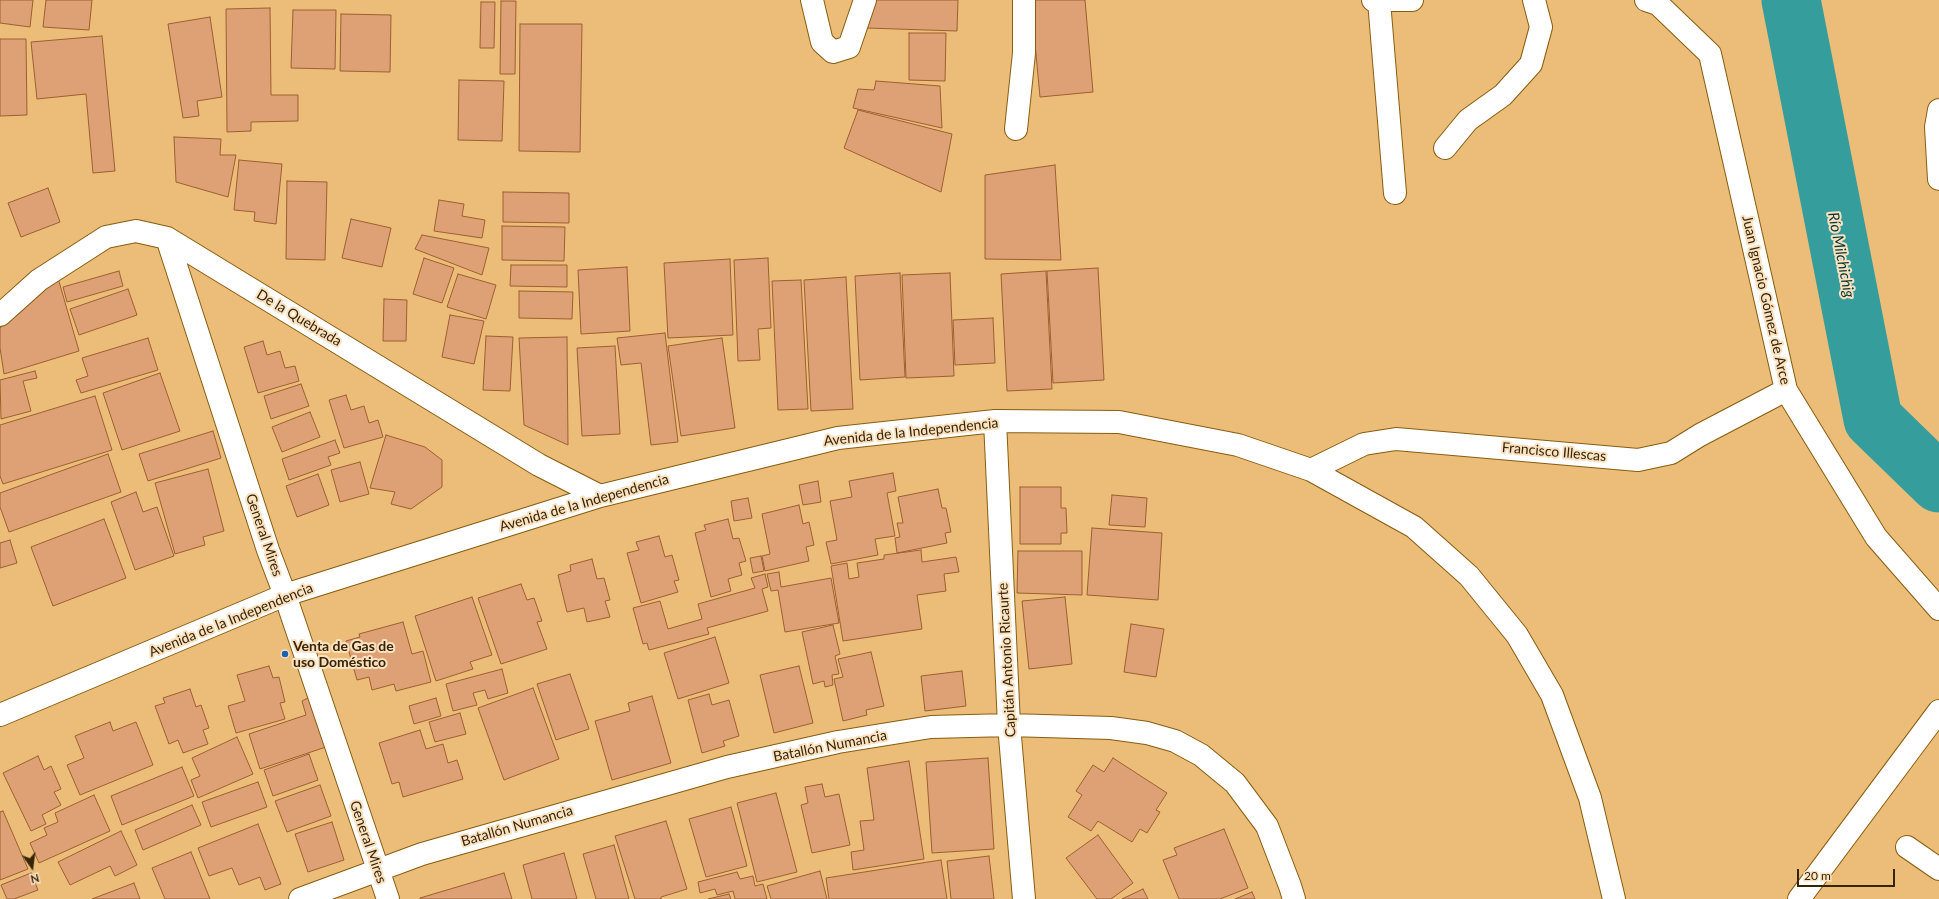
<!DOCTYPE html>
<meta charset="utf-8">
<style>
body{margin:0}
#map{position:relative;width:1939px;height:899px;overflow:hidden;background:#ecbd78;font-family:Lato,sans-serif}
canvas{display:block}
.north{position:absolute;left:12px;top:847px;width:40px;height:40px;-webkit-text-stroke:3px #fae2c1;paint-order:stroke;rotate:166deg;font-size:11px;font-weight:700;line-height:16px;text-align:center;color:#362406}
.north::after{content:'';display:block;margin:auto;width:14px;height:18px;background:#362406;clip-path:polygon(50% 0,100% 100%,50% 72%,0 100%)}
.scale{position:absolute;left:1797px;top:869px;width:98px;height:18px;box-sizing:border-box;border:2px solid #362406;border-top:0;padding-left:5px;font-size:12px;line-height:14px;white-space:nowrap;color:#362406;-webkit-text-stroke:3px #fae2c1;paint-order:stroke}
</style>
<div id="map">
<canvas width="1939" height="899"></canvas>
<div class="north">N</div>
<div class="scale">20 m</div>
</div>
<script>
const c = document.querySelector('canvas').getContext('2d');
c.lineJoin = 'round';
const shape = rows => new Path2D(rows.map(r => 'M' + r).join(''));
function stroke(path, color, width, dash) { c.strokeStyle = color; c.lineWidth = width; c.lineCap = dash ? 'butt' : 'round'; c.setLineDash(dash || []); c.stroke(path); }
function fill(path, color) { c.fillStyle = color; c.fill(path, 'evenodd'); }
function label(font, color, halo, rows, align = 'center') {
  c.font = font + ' Lato,sans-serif'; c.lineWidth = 4; c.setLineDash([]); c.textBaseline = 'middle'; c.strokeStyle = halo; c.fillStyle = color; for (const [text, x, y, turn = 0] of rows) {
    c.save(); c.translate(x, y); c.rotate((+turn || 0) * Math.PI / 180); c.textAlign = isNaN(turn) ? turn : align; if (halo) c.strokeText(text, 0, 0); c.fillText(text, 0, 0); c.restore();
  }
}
stroke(shape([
 [1791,0,1873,419,1939,483]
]), '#369d9d', 59);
const building = shape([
 [0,0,33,0,30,27,0,23,0,0],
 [46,0,92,0,89,30,43,27,46,0],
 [876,0,958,0,957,31,867,28,876,0],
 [1031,0,1085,0,1093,92,1040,97,1031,0],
 [501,1,516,1,515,74,500,74,501,1],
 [481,2,495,2,494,48,480,48,481,2],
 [270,8,271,95,298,95,298,121,251,122,251,131,227,132,226,9,270,8],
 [293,10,336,10,335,69,291,68,293,10],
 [341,14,391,15,390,72,340,71,341,14],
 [210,17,222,97,197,101,199,116,183,118,168,24,210,17],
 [520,24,582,24,580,152,519,151,520,24],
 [909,33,946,33,945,81,909,80,909,33],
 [102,36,115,171,93,173,86,94,37,99,31,42,102,36],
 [0,39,26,39,27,115,0,116,0,39],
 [459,80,504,81,502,141,458,140,459,80],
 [876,81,940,86,942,128,853,108,858,89,874,90,876,81],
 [858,110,952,134,941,192,844,148,858,110],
 [174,137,221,139,220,155,236,155,228,197,176,182,174,137],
 [239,160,282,164,276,224,254,221,255,212,234,210,239,160],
 [1055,165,1061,260,985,259,985,175,1055,165],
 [287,181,327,182,325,260,286,259,287,181],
 [48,188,60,222,21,237,8,203,48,188],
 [503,192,569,193,569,223,503,222,503,192],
 [439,200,464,204,462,216,485,220,482,238,434,231,439,200],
 [351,219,391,228,382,267,342,258,351,219],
 [502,226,565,227,564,261,502,260,502,226],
 [422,235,489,248,482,275,415,249,422,235],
 [424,258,454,268,442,303,413,294,424,258],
 [768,258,771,328,758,329,760,360,738,361,734,260,768,258],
 [730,259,733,335,668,338,664,263,730,259],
 [511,265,567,265,567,287,510,286,511,265],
 [627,267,630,331,581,334,578,270,627,267],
 [1098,268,1104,380,1053,383,1047,271,1098,268],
 [119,271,123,286,67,302,63,287,119,271],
 [1046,271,1052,389,1007,391,1001,274,1046,271],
 [900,273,905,377,860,380,855,276,900,273],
 [950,273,954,376,906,378,902,275,950,273],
 [458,274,496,285,486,319,447,307,458,274],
 [846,277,853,409,811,411,804,280,846,277],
 [58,278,79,351,4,374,0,348,0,328,58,278],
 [801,280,808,409,778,410,772,281,801,280],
 [128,289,137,315,79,335,70,309,128,289],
 [519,291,573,292,572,319,519,318,519,291],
 [384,299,407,300,406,341,383,341,384,299],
 [450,315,484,321,474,364,442,357,450,315],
 [993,318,995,363,955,365,953,320,993,318],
 [665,333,678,442,651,445,641,363,621,365,617,338,665,333],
 [486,336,513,337,510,391,483,390,486,336],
 [567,337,568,445,524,425,519,338,567,337],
 [148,338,158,370,81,393,76,380,88,376,82,358,148,338],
 [722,338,735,428,681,436,668,346,722,338],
 [263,341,267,355,280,351,285,368,295,366,299,381,258,393,244,347,263,341],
 [615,346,620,434,582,436,577,348,615,346],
 [35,371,37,378,23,381,31,411,1,419,0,380,35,371],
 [160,373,180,431,122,450,103,393,160,373],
 [301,384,309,406,271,419,264,396,301,384],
 [346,395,351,410,364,406,369,423,378,420,383,437,344,448,329,400,346,395],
 [95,396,112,450,3,484,0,476,0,425,95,396],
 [310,412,320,437,282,452,272,427,310,412],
 [213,431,221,458,148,481,139,454,213,431],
 [386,435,425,447,442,460,442,487,411,509,391,504,395,492,370,488,386,435],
 [335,440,340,453,328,457,331,465,289,480,282,459,335,440],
 [108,454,121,492,9,532,0,507,0,493,108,454],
 [360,462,369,494,340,502,331,470,360,462],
 [208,469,224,531,203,537,205,545,175,554,155,483,208,469],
 [893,473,896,491,887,493,895,536,875,539,878,555,831,564,826,542,837,540,830,501,852,497,849,481,893,473],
 [318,474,329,505,297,517,286,486,318,474],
 [818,481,821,502,803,505,799,485,818,481],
 [1020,487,1061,487,1061,508,1066,508,1067,533,1061,533,1061,544,1020,544,1020,487],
 [938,489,942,508,946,508,951,532,945,533,947,543,897,553,895,538,900,537,897,523,903,523,898,497,938,489],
 [136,492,143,512,157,507,174,556,135,570,111,502,136,492],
 [1112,495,1147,498,1145,527,1109,525,1112,495],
 [748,498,752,518,734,521,731,501,748,498],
 [799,505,803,524,809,522,814,545,806,547,809,561,765,571,762,556,770,554,762,514,799,505],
 [104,519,126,578,53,606,31,547,104,519],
 [728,519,733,539,739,538,746,561,739,563,742,575,728,579,731,591,711,597,695,533,706,530,704,525,728,519],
 [1092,528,1162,533,1158,600,1087,595,1092,528],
 [659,536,665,557,672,555,679,580,674,581,678,592,641,603,627,553,639,550,636,542,659,536],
 [10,540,17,563,0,568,0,543,10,540],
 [921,550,922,562,956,557,959,572,944,574,946,591,917,595,922,629,843,641,831,566,847,563,849,579,859,577,857,563,884,559,884,555,921,550],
 [1018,551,1082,551,1082,595,1017,593,1018,551],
 [761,556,764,571,753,573,750,558,761,556],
 [592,559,597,579,604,578,610,600,605,601,610,617,587,622,584,608,567,612,558,575,571,571,570,565,592,559],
 [779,572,781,587,831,578,839,623,785,632,778,590,771,591,767,574,779,572],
 [765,574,768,587,762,589,768,611,707,628,709,634,649,650,647,643,643,644,633,608,660,601,668,629,702,619,698,604,755,588,751,578,765,574],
 [521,584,527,600,534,598,542,621,537,622,547,649,501,664,478,598,521,584],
 [472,597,492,655,470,662,473,669,436,681,415,616,472,597],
 [1065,597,1072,664,1029,669,1022,601,1065,597],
 [403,622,412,654,423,651,431,682,396,691,394,684,372,690,369,677,357,680,346,641,360,637,359,634,403,622],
 [1131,624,1164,629,1156,677,1124,672,1131,624],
 [833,625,840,654,835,656,839,674,832,675,833,685,825,687,824,681,813,684,802,632,833,625],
 [715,637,729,683,678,699,664,653,715,637],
 [871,652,884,706,866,710,867,715,843,721,834,679,843,677,838,659,871,652],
 [269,666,273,678,279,677,285,702,280,703,285,719,236,733,228,706,245,701,237,675,269,666],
 [799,666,813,723,774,733,760,675,799,666],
 [502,669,508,693,488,699,485,690,473,693,477,705,453,711,446,684,502,669],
 [962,671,966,706,925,711,921,676,962,671],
 [570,674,589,729,556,740,537,684,570,674],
 [533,688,559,759,504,780,478,708,533,688],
 [190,689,196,707,201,705,209,728,203,730,208,744,183,753,178,740,169,744,155,706,165,703,163,698,190,689],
 [709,694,712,705,729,700,739,736,723,741,725,746,702,753,688,700,709,694],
 [652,696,671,763,612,780,595,721,630,711,628,703,652,696],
 [310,697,326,747,260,769,249,734,306,715,302,701,310,697],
 [436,698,441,716,414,724,409,706,436,698],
 [460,713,466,734,435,742,429,722,460,713],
 [110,722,113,731,136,722,153,765,80,795,67,765,84,758,75,736,110,722],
 [420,730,426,749,443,744,448,763,457,760,463,779,403,797,399,782,392,784,379,743,420,730],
 [237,737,253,774,198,798,191,780,200,776,192,758,237,737],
 [309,754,318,780,273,796,264,770,309,754],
 [38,756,44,770,51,766,61,789,54,792,61,805,42,815,46,824,31,831,3,773,38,756],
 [988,758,994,849,932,853,926,762,988,758],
 [1113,758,1167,793,1156,810,1160,812,1147,833,1140,829,1132,842,1098,821,1091,831,1068,817,1082,795,1076,791,1093,765,1104,772,1113,758],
 [909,761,924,859,853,870,851,852,864,850,860,821,874,820,867,768,909,761],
 [182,767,194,796,122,825,111,796,182,767],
 [258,782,267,807,211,827,202,802,258,782],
 [822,784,825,797,839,794,850,845,812,853,801,805,808,803,805,787,822,784],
 [320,785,331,816,287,832,275,801,320,785],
 [776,793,797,872,757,882,737,803,776,793],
 [94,795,110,831,39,863,30,843,47,835,44,828,58,822,55,813,94,795],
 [192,805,201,825,143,850,135,830,192,805],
 [731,807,747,866,706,877,689,819,731,807],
 [3,811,28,869,0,880,0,812,3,811],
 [666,821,687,889,661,897,661,899,635,899,615,836,666,821],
 [332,822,344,860,308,872,295,834,332,822],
 [258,824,281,884,265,890,260,877,239,885,232,868,209,876,198,848,258,824],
 [1224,829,1248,888,1220,899,1179,899,1163,860,1177,855,1174,848,1224,829],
 [121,831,137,865,115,876,110,866,70,885,58,862,121,831],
 [1098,835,1133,883,1111,899,1097,899,1066,858,1098,835],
 [614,845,629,899,596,899,583,854,614,845],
 [191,852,210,899,165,899,152,868,191,852],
 [564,853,577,899,532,899,523,865,564,853],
 [989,856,994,899,951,899,947,861,989,856],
 [941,860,947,899,829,899,826,878,941,860],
 [820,871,827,899,771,899,767,886,820,871],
 [737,872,740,879,753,876,755,886,763,884,767,899,735,899,733,891,717,895,715,889,700,893,698,882,737,872],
 [31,873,38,890,14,899,7,899,1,885,31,873],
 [504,873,512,899,420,899,420,898,504,873],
 [134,883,140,899,92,899,134,883],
 [1143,889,1148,899,1122,899,1143,889],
 [1252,892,1255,899,1235,899,1252,892],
 [729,894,731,899,708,899,729,894]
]);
fill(building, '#dea176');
stroke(building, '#9d5f30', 1);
const minor = shape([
 [812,0,822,42,833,52,849,47,865,0],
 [1373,0,1412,0],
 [1646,0,1658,4,1710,54,1786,390,1876,537,1939,609],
 [1379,1,1395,193],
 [1939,110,1936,127,1939,179],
 [1016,129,1024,53,1024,0],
 [1445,148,1468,120,1503,95,1531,64,1541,27,1534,0],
 [167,238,268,550,285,595,388,899],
 [0,315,39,280,106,237,136,231,167,238,539,465,600,496],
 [995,421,1009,725,1024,899],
 [1311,470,1364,444,1396,439,1638,460,1671,453,1700,435,1786,390],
 [0,715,285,595,600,496,838,438,995,421,1119,422,1238,445,1311,470,1414,527,1469,576,1517,635,1552,695,1590,798,1614,899],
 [1907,847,1939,869],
 [300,899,422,854,727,767,838,742,931,727,1009,725,1111,728,1147,733,1175,741,1201,755,1235,783,1267,826,1290,886,1294,899],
 [1799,899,1939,711]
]);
stroke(minor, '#875d0f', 24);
stroke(minor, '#fff', 22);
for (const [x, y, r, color] of [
 [285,654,4,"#1e61b1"]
]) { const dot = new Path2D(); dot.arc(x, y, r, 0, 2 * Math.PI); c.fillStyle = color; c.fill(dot); stroke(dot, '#fae2c1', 1.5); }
label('14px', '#362406', '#fae2c1', [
 ["Juan Ignacio Gómez de Arce",1766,300,77],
 ["De la Quebrada",299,318,31],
 ["Avenida de la Independencia",911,432,-6],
 ["Francisco Illescas",1554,452,5],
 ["Avenida de la Independencia",584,503,-16],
 ["General Mires",264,535,71],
 ["Avenida de la Independencia",231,620,-22],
 ["Capitán Antonio Ricaurte",1007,660,-93],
 ["Batallón Numancia",830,746,-11],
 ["Batallón Numancia",517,826,-16],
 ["General Mires",368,842,71]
]);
label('bold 14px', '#362406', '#fae2c1', [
 ["Venta de Gas de",293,646],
 ["uso Doméstico",293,662]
], 'left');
label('italic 15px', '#003232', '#fae2c1', [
 ["Río Milchichig",1841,255,79]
]);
</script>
